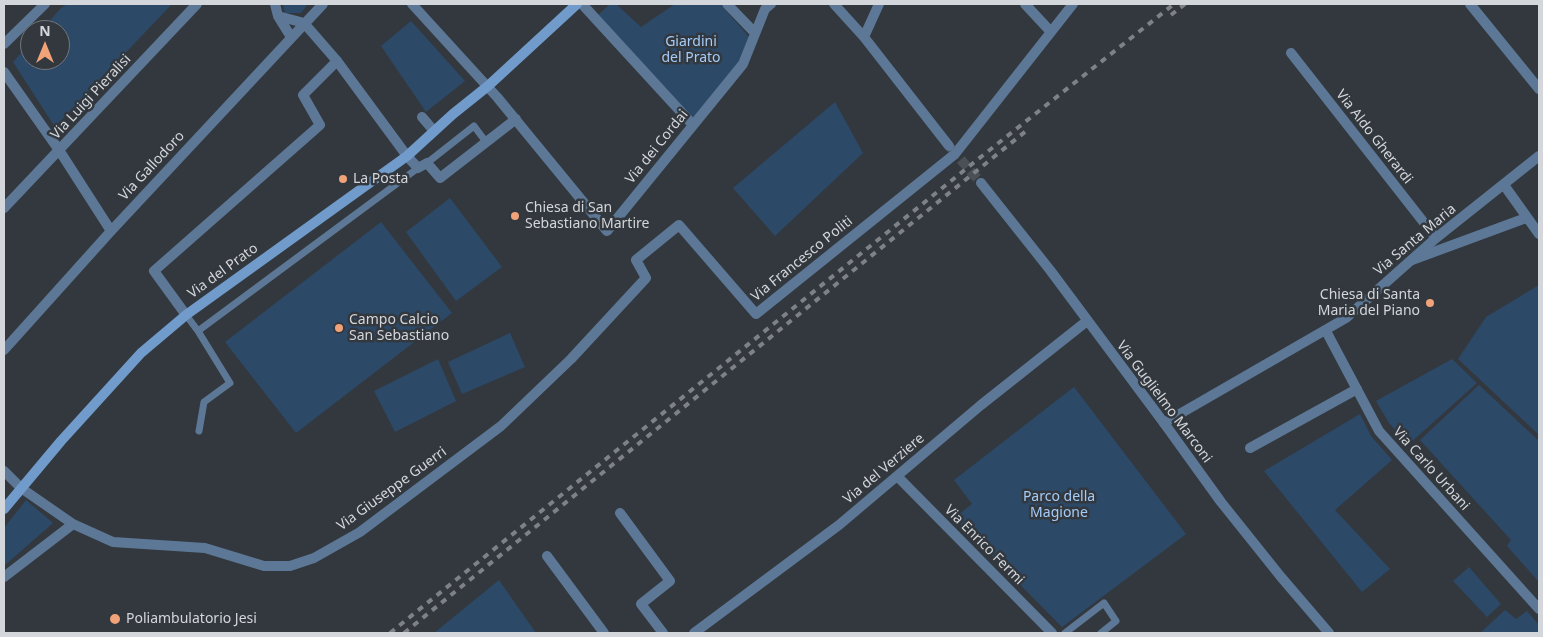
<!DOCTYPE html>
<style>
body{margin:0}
#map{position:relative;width:1543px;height:637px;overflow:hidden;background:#32383e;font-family:"Noto Sans",sans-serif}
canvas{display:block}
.frame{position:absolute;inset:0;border:5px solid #d3d6da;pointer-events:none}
.north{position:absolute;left:20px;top:20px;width:50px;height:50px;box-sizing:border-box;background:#32383e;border:1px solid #72777c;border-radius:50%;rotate:0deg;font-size:14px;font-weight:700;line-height:20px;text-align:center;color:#d3d6da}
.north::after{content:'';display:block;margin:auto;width:18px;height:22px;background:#f0a378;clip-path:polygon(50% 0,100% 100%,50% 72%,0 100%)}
</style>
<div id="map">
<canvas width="1543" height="637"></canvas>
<div class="frame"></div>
<div class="north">N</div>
</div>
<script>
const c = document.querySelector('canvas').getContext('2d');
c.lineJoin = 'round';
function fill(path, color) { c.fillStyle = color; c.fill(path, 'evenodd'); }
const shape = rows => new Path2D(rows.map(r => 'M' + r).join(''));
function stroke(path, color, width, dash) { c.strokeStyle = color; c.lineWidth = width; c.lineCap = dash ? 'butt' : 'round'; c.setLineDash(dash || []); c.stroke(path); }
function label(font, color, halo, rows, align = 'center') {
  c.font = font + ' "Noto Sans",sans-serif'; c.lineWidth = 5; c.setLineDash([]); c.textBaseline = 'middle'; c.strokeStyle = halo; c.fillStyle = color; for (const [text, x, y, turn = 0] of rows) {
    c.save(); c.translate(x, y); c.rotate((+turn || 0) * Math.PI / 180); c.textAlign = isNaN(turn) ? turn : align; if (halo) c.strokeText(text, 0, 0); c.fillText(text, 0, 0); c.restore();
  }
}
fill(shape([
 [67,4,172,4,55,127,13,62,30,43,30,60,60,60,60,30,42,30,60,9],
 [283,4,308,4,301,13,285,13],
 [610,4,616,4,641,27,675,4,720,4,750,38,740,62,693,118,598,15],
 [411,21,465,81,426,112,381,46],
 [835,102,863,153,775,236,733,188],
 [450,198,502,267,456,301,406,232],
 [381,222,452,313,296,433,225,342],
 [1539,285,1539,435,1458,359,1486,317],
 [510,333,525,367,462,394,448,362],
 [438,359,456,401,395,432,374,391],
 [1452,359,1477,383,1408,445,1389,423,1376,401],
 [1479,385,1539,441,1539,582,1507,546,1511,540,1420,440],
 [1074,387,1186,534,1062,627,954,518,972,504,954,480],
 [1360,414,1371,436,1392,460,1335,510,1390,569,1362,592,1264,471],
 [26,500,53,523,4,566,4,528],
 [1469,567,1501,604,1487,617,1453,581],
 [499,580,536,633,434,633],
 [1505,610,1516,619,1527,611,1539,625,1539,633,1480,633]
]), '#2d4968');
stroke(shape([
 [951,148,981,183]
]), '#4a5055', 10, [10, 5]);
stroke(shape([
 [427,163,474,126,486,142],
 [186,315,198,331,418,168],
 [198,331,230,383,204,402,199,431],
 [1065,633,1104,603,1116,621,1101,633]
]), '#5d7896', 7);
stroke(shape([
 [1470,4,1539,89],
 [337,61,407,156],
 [422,117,434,131],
 [1412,260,1526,218]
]), '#5d7896', 10);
stroke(shape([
 [275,4,278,16,291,37],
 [412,4,497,97,607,231,743,64,765,9,771,4],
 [582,4,693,125],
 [727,4,755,33],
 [1025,4,1051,32],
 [4,44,45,4],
 [1291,53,1436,238],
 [4,72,59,150,111,231],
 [407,156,418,168,427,163,440,178,516,119],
 [1504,185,1539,234],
 [4,208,197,4],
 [186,315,154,271,320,125,303,95,337,61,304,23,278,16],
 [1326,331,1379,431,1539,609],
 [4,350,111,231,323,4],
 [1164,423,1346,318,1436,238,1539,156],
 [1250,448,1357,389],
 [4,471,21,488,73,524,113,542,205,548,264,566,290,566,314,558,360,532,501,426,571,359,646,278,636,260,679,225,756,314,955,154,1073,4],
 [620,513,670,581,641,604,663,633],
 [547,556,604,633],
 [4,577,73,524]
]), '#5d7896', 10);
stroke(shape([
 [834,4,864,37,949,146],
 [864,37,879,4],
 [981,183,1050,270,1164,423,1221,502,1281,577,1329,633],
 [897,476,1052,633],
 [694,633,839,525,981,405,1087,321]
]), '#5d7896', 10);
stroke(shape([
 [4,509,61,441,141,353,186,315,407,156,453,114,488,86,577,4]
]), '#719bcb', 10);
stroke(shape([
 [1171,15,1185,4],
 [390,633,977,160,1174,4],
 [404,633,1026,131]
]), '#7e8287', 4, [6, 6]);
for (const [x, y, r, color] of [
 [343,179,5,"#f0a378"],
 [515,216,5,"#f0a378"],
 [1430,303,5,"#f0a378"],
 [339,328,5,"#f0a378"],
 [115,619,6,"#f0a378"]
]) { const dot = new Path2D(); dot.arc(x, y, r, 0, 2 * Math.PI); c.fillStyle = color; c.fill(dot); stroke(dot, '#32383e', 2); }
label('14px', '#a5ccf9', '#32383e', [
 ["Giardini",691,42],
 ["del Prato",691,58],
 ["Parco della",1059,497],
 ["Magione",1059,513]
]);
label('14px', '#d3d6da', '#32383e', [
 ["Via Luigi Pieralisi",91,97,-47],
 ["Via Aldo Gherardi",1374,137,52],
 ["Via dei Cordai",657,147,-51],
 ["Via Gallodoro",152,166,-47],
 ["Via Santa Maria",1415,240,-40],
 ["Via Francesco Politi",802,259,-39],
 ["Via del Prato",223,271,-36],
 ["Via Guglielmo Marconi",1164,402,53],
 ["Via del Verziere",884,469,-40],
 ["Via Carlo Urbani",1431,469,48],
 ["Via Giuseppe Guerri",392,489,-36],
 ["Via Enrico Fermi",984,545,45]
]);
label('14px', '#d3d6da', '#32383e', [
 ["La Posta",353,179],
 ["Chiesa di San",525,208],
 ["Sebastiano Martire",525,224],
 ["Chiesa di Santa",1420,295,"right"],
 ["Maria del Piano",1420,311,"right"],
 ["Campo Calcio",349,320],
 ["San Sebastiano",349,336],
 ["Poliambulatorio Jesi",126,619]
], 'left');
</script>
